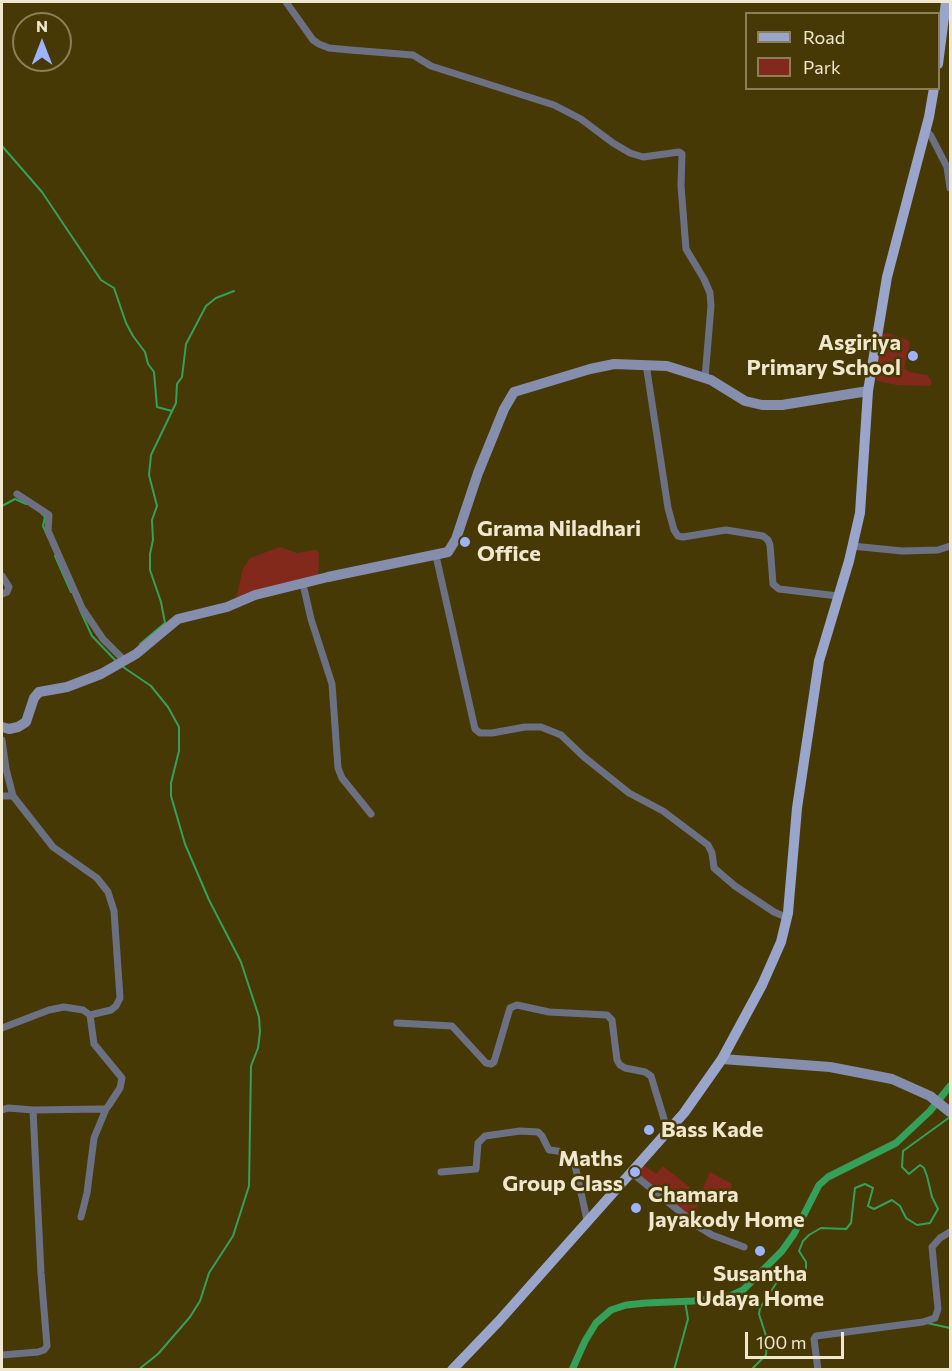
<!DOCTYPE html>
<style>
body{margin:0}
#map{position:relative;width:952px;height:1371px;overflow:hidden;background:#473906;font-family:Commissioner,sans-serif}
canvas{display:block}
.frame{position:absolute;inset:0;border:3px solid #efe7ce;pointer-events:none}
.legend{position:absolute;left:745px;top:12px;width:195px;height:78px;box-sizing:border-box;background:#473906;border:2px solid #8a7f56;margin:0;padding:8px 10px;list-style:none;font-size:18px;color:#efe7ce}
.legend li{display:flex;align-items:center;gap:12px;height:30px}
.legend b{width:30px;border:2px solid #8a7f56}
.north{position:absolute;left:12px;top:12px;width:60px;height:60px;box-sizing:border-box;background:#473906;border:2px solid #8a7f56;border-radius:50%;rotate:0deg;font-size:16px;font-weight:700;line-height:24px;text-align:center;color:#efe7ce}
.north::after{content:'';display:block;margin:auto;width:21px;height:27px;background:#9eb3fd;clip-path:polygon(50% 0,100% 100%,50% 72%,0 100%)}
.scale{position:absolute;left:745px;top:1332px;width:99px;height:27px;box-sizing:border-box;border:3px solid #efe7ce;border-top:0;padding-left:8px;font-size:18px;line-height:21px;white-space:nowrap;color:#efe7ce;-webkit-text-stroke:4px #473906;paint-order:stroke}
</style>
<div id="map">
<canvas width="952" height="1371"></canvas>
<div class="frame"></div>
<ul class="legend">
<li><b style="height:8px;background:#99a5cb"></b>Road</li>
<li><b style="height:16px;background:#82291b"></b>Park</li>
</ul>
<div class="north">N</div>
<div class="scale">100 m</div>
</div>
<script>
const c = document.querySelector('canvas').getContext('2d');
c.lineJoin = 'round';
function fill(path, color) { c.fillStyle = color; c.fill(path, 'evenodd'); }
const shape = rows => new Path2D(rows.map(r => 'M' + r).join(''));
function stroke(path, color, width, dash) { c.strokeStyle = color; c.lineWidth = width; c.lineCap = dash ? 'butt' : 'round'; c.setLineDash(dash || []); c.stroke(path); }
function label(font, color, halo, rows, align = 'center') {
  c.font = font + ' Commissioner,sans-serif'; c.lineWidth = 5; c.setLineDash([]); c.textBaseline = 'middle'; c.strokeStyle = halo; c.fillStyle = color; for (const [text, x, y, turn = 0] of rows) {
    c.save(); c.translate(x, y); c.rotate((+turn || 0) * Math.PI / 180); c.textAlign = isNaN(turn) ? turn : align; if (halo) c.strokeText(text, 0, 0); c.fillText(text, 0, 0); c.restore();
  }
}
fill(shape([
 [888,333,908,340,910,344,904,368,909,372,927,375,931,380,931,385,927,386,897,385,877,381,875,376,882,334],
 [280,547,297,553,316,550,319,553,318,578,236,598,243,569,250,558],
 [641,1163,656,1174,663,1166,698,1194,701,1193,710,1172,712,1173,732,1184,729,1202,721,1204,699,1199,694,1224,632,1173]
]), '#82291b');
stroke(shape([
 [2,146,42,192,101,280,114,288,126,323,133,336,145,352,148,364,154,372,157,407,172,411],
 [2,506,15,499,26,504],
 [41,513,45,517,43,526,49,539],
 [55,556,71,592],
 [80,610,92,636,116,661],
 [140,644,165,623,161,602,150,570,150,554,153,540,152,520,157,506,149,475,151,455,176,403,177,384,182,377,186,344,206,306,216,298,234,291],
 [123,667,151,686,168,707,179,727,179,751,171,783,171,796,185,844,209,900,241,962,259,1017,260,1032,258,1048,251,1066,249,1186,233,1236,209,1273,200,1301,190,1317,158,1354,138,1370],
 [927,1323,950,1328],
 [674,1370,688,1319,685,1301],
 [751,1370,766,1355,767,1339,759,1314,760,1308,777,1282,783,1278,800,1279,806,1270,806,1262,799,1251,803,1241,809,1235,821,1228,846,1229,851,1223,855,1188,865,1184,873,1188,868,1206,874,1209,892,1200,900,1206,906,1218,917,1225,930,1223,938,1209,932,1197,927,1176,924,1168,920,1165,909,1174,902,1167,903,1151,950,1117]
]), '#34a05a', 2);
stroke(shape([
 [572,1370,585,1341,596,1323,611,1310,626,1305,646,1303,693,1301,730,1296,743,1290,782,1251,794,1234,819,1185,828,1177,896,1143,930,1111,950,1086]
]), '#34a05a', 7);
stroke(shape([
 [286,2,313,40,319,44,329,48,350,50,413,55,431,66,554,105,581,119,613,143,630,153,643,157,679,152,682,154,681,186,686,249,704,279,710,293,711,306,705,378],
 [926,130,931,136,947,167,950,188],
 [646,364,668,508,674,530,678,536,683,537,726,530,763,536,768,540,770,545,773,584,779,589,838,596],
 [17,494,49,515,48,531,82,608,103,639,124,660],
 [852,546,902,551,938,550,950,546],
 [436,556,475,729,480,733,492,733,525,727,541,727,561,735,584,757,629,793,663,811,708,845,712,853,714,868,735,886,774,912,788,918],
 [2,576,9,587,7,592,2,594],
 [303,584,311,619,332,684,338,768,342,778,371,814],
 [2,740,6,769,13,796,53,847,97,878,108,892,114,911,120,998,116,1006,111,1010,90,1015,83,1010,64,1007,49,1010,2,1028],
 [2,796,13,796],
 [397,1023,452,1026,486,1063,491,1064,494,1062,510,1008,517,1005,549,1012,607,1015,612,1020,617,1060,620,1065,625,1068,645,1072,651,1076,668,1132],
 [2,1110,8,1108,33,1110,101,1109,106,1109,109,1105,120,1088,122,1078,94,1044,90,1015],
 [441,1172,476,1169,478,1143,485,1136,520,1131,538,1132,542,1136,549,1150,558,1151,566,1156,575,1165,587,1220],
 [632,1173,699,1227,712,1235,744,1247],
 [81,1217,87,1193,94,1138,106,1109],
 [2,1355,38,1352,44,1350,47,1346,41,1273,33,1110],
 [818,1370,814,1339,816,1336,923,1322,935,1318,938,1309,932,1247,940,1238,950,1232]
]), '#6b7183', 7);
stroke(shape([
 [2,727,9,729,18,727,26,722,34,698,39,692,67,687,101,674,136,654,178,619,227,607,255,595,328,577,448,552,456,539,478,473,504,409,514,392,590,369,614,364,667,366,711,380,745,401,762,405,782,405,868,391],
 [722,1059,830,1067,892,1079,930,1096,950,1112]
]), '#858eac', 10);
stroke(shape([
 [938,64,946,2],
 [452,1370,499,1321,684,1113,722,1059,762,985,781,942,788,913,797,808,819,661,849,561,860,513,868,391,887,277,929,117,934,88]
]), '#99a5cb', 10);
for (const [x, y, r, color] of [
 [913,356,6,"#9eb3fd"],
 [465,542,6,"#9eb3fd"],
 [649,1130,6,"#9eb3fd"],
 [635,1172,6,"#9eb3fd"],
 [636,1208,6,"#9eb3fd"],
 [760,1251,6,"#9eb3fd"]
]) { const dot = new Path2D(); dot.arc(x, y, r, 0, 2 * Math.PI); c.fillStyle = color; c.fill(dot); stroke(dot, '#473906', 2); }
label('bold 22px', '#efe7ce', '#473906', [
 ["Asgiriya",901,343,"right"],
 ["Primary School",901,368,"right"],
 ["Grama Niladhari",477,529],
 ["Office",477,554],
 ["Bass Kade",661,1130],
 ["Maths",623,1159,"right"],
 ["Group Class",623,1184,"right"],
 ["Chamara",648,1195],
 ["Jayakody Home",648,1220],
 ["Susantha",760,1274,"center"],
 ["Udaya Home",760,1299,"center"]
], 'left');
</script>
